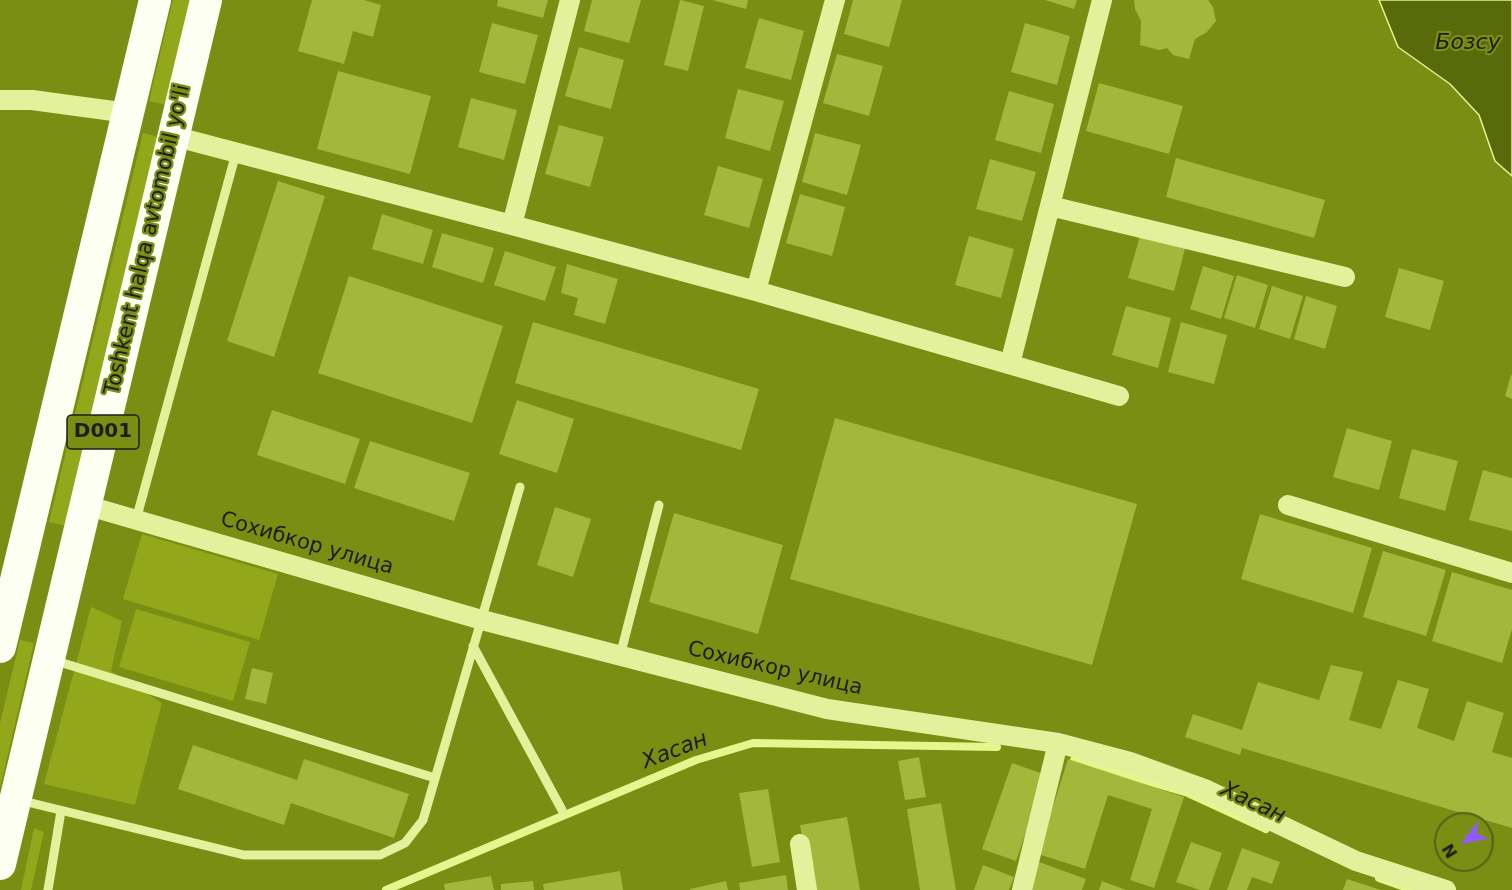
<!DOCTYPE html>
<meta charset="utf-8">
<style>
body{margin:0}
#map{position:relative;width:1512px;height:890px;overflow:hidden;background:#798e12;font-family:"DejaVu Sans",sans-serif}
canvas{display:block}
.north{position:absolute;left:1434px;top:812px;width:60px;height:60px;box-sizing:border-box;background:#798e12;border:2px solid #546116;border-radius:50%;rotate:238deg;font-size:16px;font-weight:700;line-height:24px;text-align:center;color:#1d1d1d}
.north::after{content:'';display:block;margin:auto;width:21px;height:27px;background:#905cff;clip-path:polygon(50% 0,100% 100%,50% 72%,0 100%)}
</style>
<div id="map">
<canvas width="1512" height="890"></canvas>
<div class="north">N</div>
</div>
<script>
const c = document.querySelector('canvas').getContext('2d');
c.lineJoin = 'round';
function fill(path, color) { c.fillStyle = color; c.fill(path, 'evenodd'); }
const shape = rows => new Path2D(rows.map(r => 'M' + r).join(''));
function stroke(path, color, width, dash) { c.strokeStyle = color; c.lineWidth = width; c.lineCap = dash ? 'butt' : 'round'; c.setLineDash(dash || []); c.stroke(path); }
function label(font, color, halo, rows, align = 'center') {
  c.font = font + ' "DejaVu Sans",sans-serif'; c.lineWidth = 4.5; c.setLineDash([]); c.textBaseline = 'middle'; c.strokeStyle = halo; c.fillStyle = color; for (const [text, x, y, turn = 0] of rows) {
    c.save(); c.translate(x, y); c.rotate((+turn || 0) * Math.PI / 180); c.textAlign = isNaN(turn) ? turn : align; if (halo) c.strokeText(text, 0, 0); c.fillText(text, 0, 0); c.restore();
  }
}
fill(shape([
 [173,0,191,0,166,105,149,101],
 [143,133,159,137,65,526,49,522],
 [142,534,278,574,259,640,123,599],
 [91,607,122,621,111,671,162,703,135,805,44,784],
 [136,609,250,642,233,701,119,667],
 [20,640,34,643,0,788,0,723],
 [34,828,44,832,31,890,21,890]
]), '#92a81a');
const water = shape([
 [1379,0,1512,0,1512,176,1495,161,1479,115,1450,84,1398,47,1379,0]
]);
fill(water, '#596a0b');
stroke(water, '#e6f58e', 1.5);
stroke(shape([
 [1074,760,1188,793,1266,829],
 [1379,878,1413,890],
 [386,890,696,760,753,743,997,747]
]), '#e6f58e', 8);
fill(shape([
 [312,0,364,0,381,5,373,37,353,31,344,64,298,51],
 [498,0,548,0,543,18,497,6],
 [592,0,641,0,629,43,584,31],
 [680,0,704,6,688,71,664,65],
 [712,0,748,0,746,9],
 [853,0,902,0,889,47,844,34],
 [1045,0,1077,0,1074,9],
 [1134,0,1208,0,1213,7,1216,21,1207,32,1195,39,1189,59,1173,55,1167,48,1159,50,1140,45,1141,21,1135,9],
 [759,18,804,31,791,80,745,68],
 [492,23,538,35,525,84,479,72],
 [1025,23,1070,36,1057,85,1011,72],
 [579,47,624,60,611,109,565,96],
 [837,54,883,66,869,116,823,103],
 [338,71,431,96,410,174,317,149],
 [1099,83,1183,106,1169,154,1086,131],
 [738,89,784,101,770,151,725,138],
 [1009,91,1054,104,1041,153,995,140],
 [471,98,517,110,504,160,458,147],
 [559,125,604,137,590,187,545,174],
 [815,133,861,145,847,195,802,182],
 [1176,158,1325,200,1314,238,1166,197],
 [990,159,1036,172,1022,221,976,209],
 [718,166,763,179,749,228,704,215],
 [278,181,325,196,274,357,227,341],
 [800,194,845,207,832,256,786,243],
 [382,214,433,230,423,264,372,249],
 [1142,229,1187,241,1174,291,1128,278],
 [442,233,494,248,483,283,432,267],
 [969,236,1014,249,1001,298,955,285],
 [505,251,556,267,545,301,494,285],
 [567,264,618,279,605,324,574,315,578,298,561,293],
 [1203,266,1234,276,1221,319,1190,309],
 [1399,268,1444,281,1430,330,1385,317],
 [1237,275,1268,285,1255,328,1224,318],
 [349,276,503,326,472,423,318,373],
 [1272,286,1303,296,1290,339,1259,329],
 [1306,296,1337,306,1325,349,1294,339],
 [1126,306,1171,318,1158,368,1112,355],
 [533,322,759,389,741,450,515,383],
 [1181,322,1227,335,1214,384,1168,372],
 [1511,375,1512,375,1512,399,1505,396],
 [517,400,574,419,557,473,499,454],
 [272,410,360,439,345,484,257,455],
 [835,418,1137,504,1092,665,790,579],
 [1347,428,1392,441,1379,490,1333,477],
 [370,441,470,473,454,521,354,488],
 [1412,449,1458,461,1445,511,1399,498],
 [1483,470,1512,478,1512,531,1469,520],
 [555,507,591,519,573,577,537,565],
 [674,513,783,545,758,634,649,602],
 [1260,514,1372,548,1353,613,1241,579],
 [1383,551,1446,570,1426,636,1363,617],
 [1452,572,1512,590,1512,629,1502,663,1432,641],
 [1331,665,1363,672,1349,720,1381,729,1398,680,1429,689,1417,728,1454,741,1467,701,1504,713,1492,752,1512,758,1512,828,1242,748,1240,755,1185,737,1193,714,1242,730,1258,682,1319,700],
 [252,668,273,673,266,704,245,699],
 [193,745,297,780,304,759,409,794,394,838,291,803,284,825,178,789],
 [919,757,926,797,905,800,898,761],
 [1068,759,1184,797,1154,888,1130,880,1152,809,1108,795,1085,869,1038,854],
 [1012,763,1046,775,1016,861,982,849],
 [768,789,780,862,752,867,739,793],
 [941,803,956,890,920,890,907,809],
 [847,817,860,890,811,890,800,825],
 [1191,842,1222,853,1209,890,1200,890,1176,882],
 [1242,848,1280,862,1272,884,1252,877,1247,890,1227,890],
 [1039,862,1086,879,1082,890,1029,890],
 [983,865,1014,877,1009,890,974,890],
 [620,871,623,890,544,890,543,884],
 [786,875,788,890,740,890,739,883],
 [491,876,494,890,445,890,444,884],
 [1347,879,1381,890,1343,890],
 [533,881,534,890,501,890,501,884],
 [726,881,728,890,690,890,690,889],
 [1102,881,1126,890,1099,890]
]), '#a3b73b');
stroke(shape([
 [136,520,236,153],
 [473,646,562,810],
 [620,656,659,505],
 [53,660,435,778],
 [19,800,244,855,380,855,405,843,423,820,520,487],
 [48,890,61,811]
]), '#e4f19c', 9);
stroke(shape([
 [0,100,32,100,128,113],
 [173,136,512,225,756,291,1119,396],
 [1050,206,1345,277],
 [512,225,570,0],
 [756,291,835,0],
 [1010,364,1102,0],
 [85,505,482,620,827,709,1058,743,1130,762,1207,790,1356,861,1446,890],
 [1288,505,1512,573],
 [800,844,807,890],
 [1022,890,1058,743]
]), '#e4f19c', 20);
stroke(shape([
 [0,647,155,0],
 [0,864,206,0]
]), '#fcfff2', 32);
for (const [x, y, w] of [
 [103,432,72]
]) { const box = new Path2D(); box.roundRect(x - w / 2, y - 17, w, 34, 4.5); c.fillStyle = '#798e12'; c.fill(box); stroke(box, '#1d1d1d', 1.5); }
label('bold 20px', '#1d1d1d', null, [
 ["D001",103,432]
]);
label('21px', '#1d1d1d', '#798e12', [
 ["Toshkent halqa avtomobil yo'li",148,240,-77],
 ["Сохибкор улица",307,544,16],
 ["Сохибкор улица",775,669,13]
]);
label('italic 22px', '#1c1d19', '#798e12', [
 ["Бозсу",1468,43],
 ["Хасан",675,751,-21],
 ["Хасан",1253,803,25]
]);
</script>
